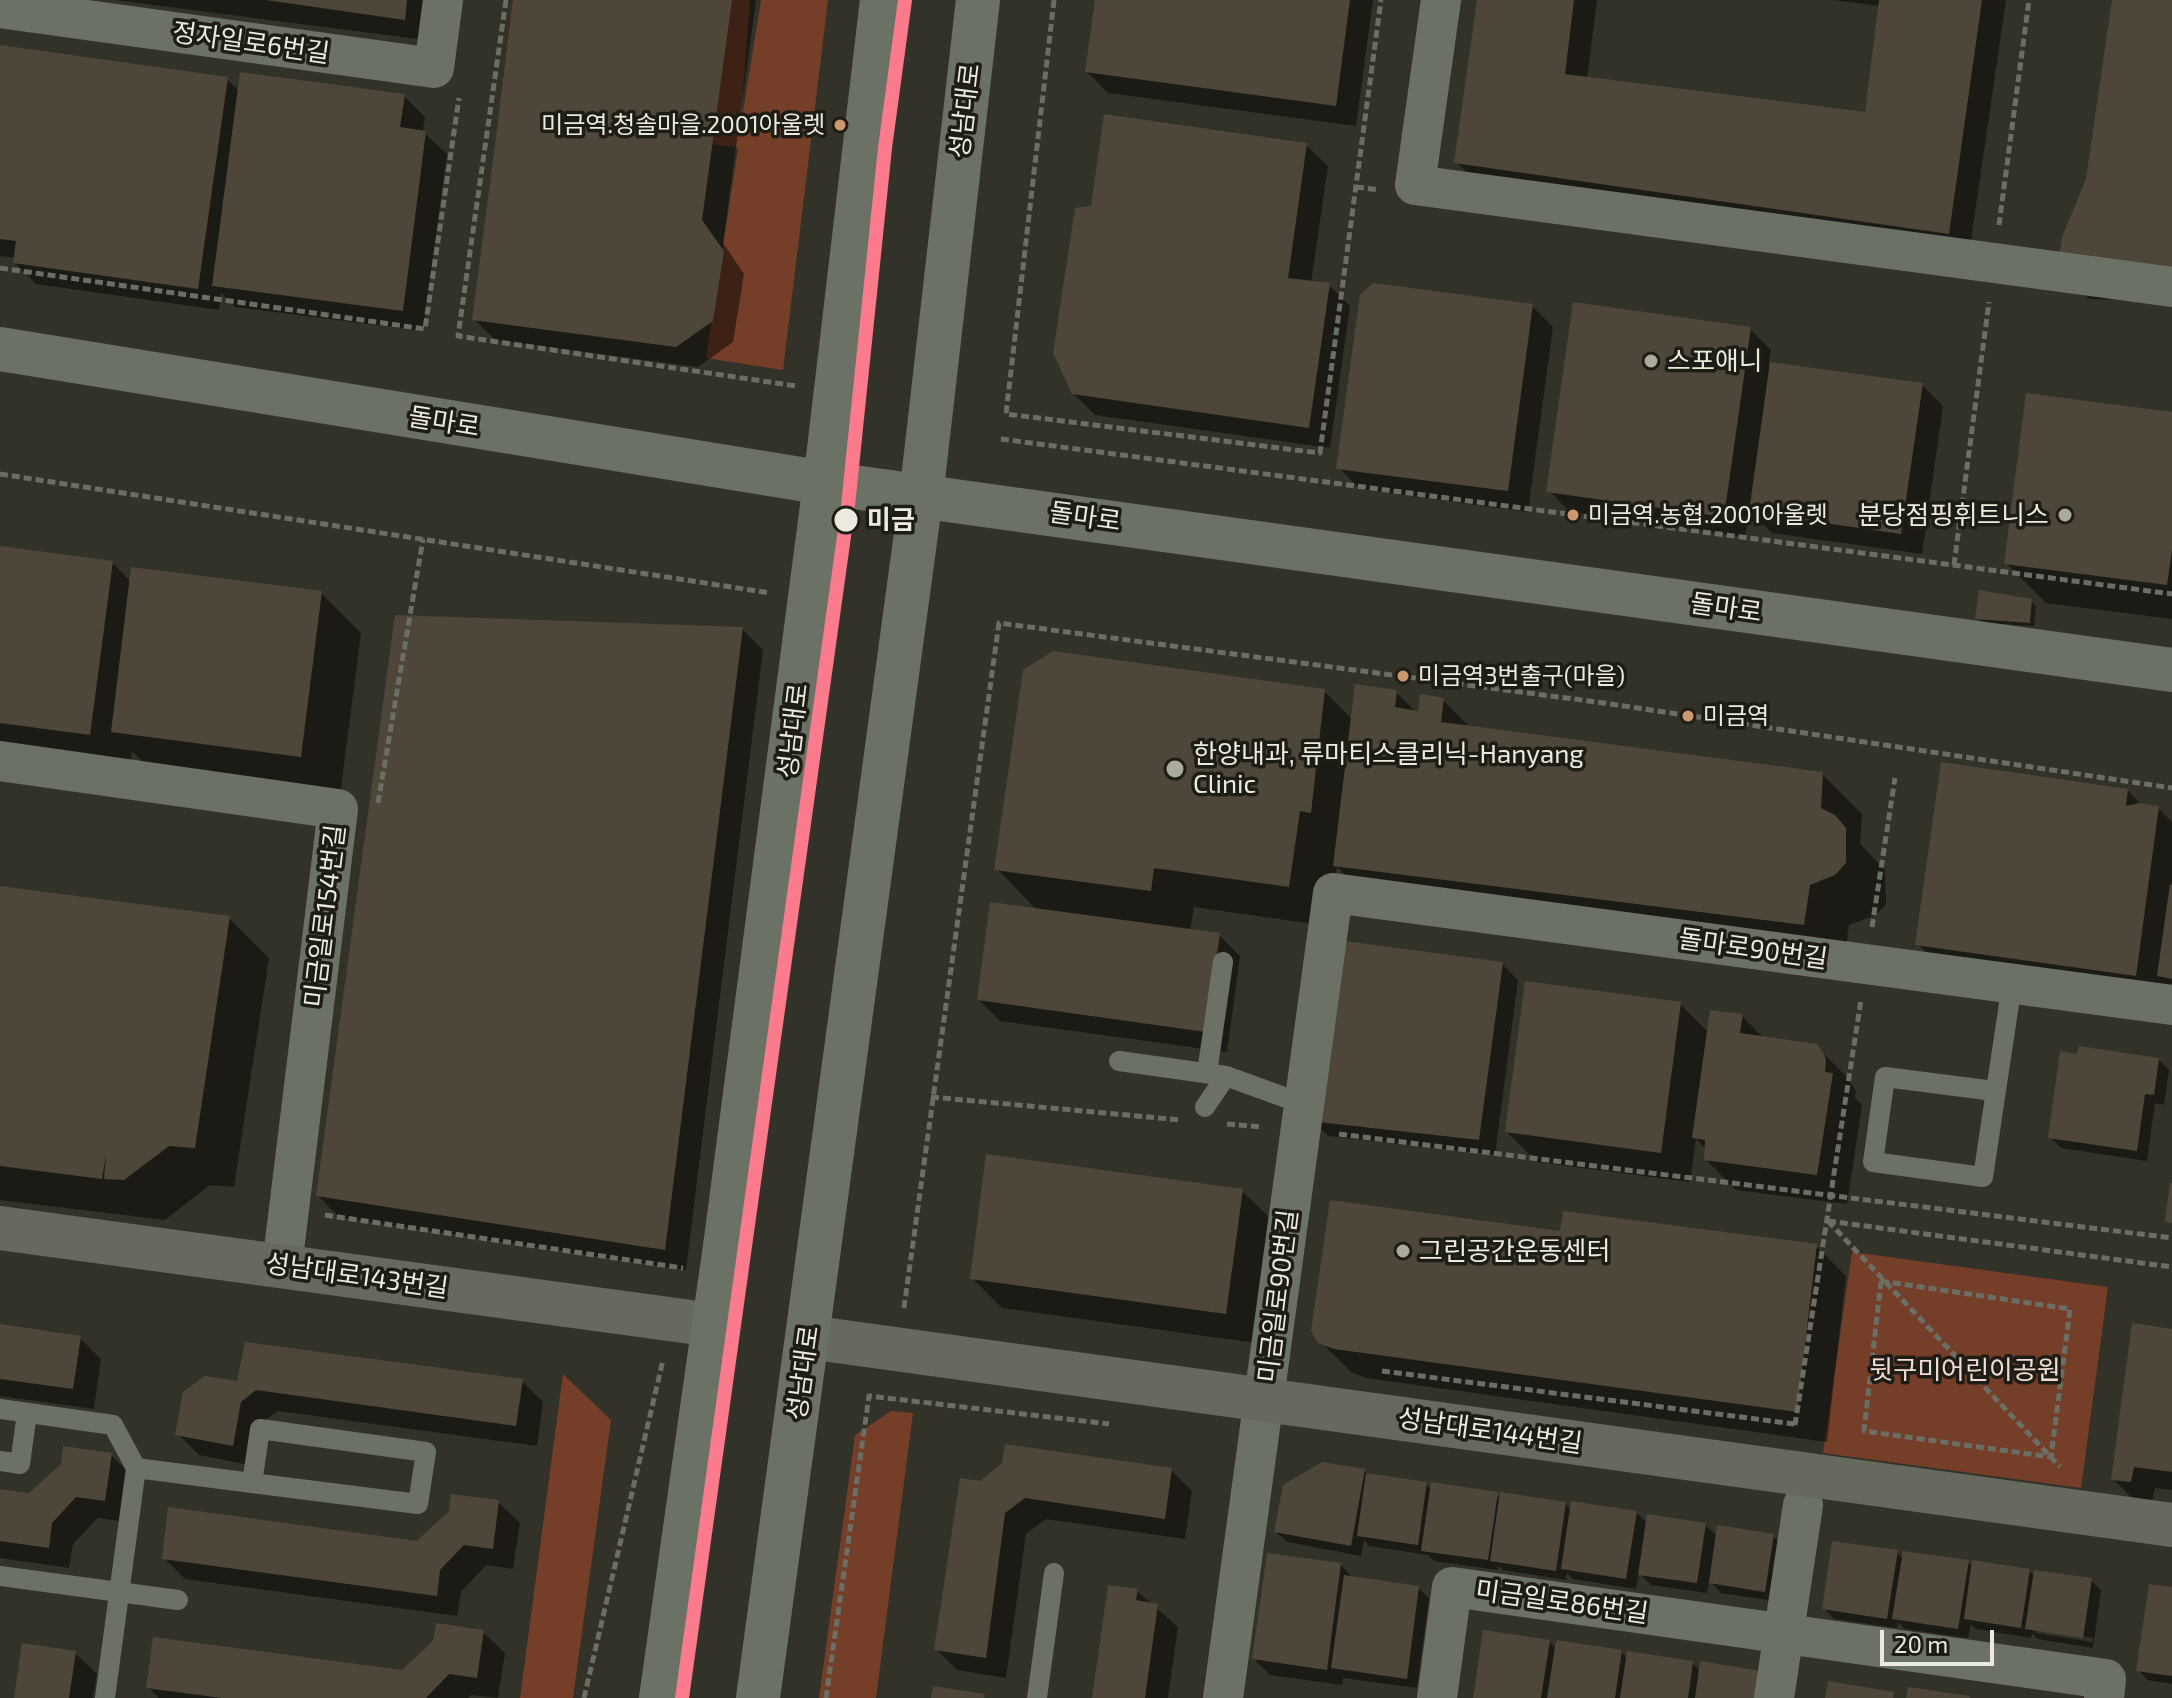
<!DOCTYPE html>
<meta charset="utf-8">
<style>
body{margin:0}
#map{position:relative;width:2172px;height:1698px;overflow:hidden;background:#333229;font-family:"Exo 2",sans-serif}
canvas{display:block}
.scale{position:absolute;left:1880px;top:1630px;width:114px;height:36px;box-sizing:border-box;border:4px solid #eceadf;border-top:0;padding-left:10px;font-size:24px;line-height:28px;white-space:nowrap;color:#eceadf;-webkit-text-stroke:6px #1e1d15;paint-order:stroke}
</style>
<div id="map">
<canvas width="2172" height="1698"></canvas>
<div class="scale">20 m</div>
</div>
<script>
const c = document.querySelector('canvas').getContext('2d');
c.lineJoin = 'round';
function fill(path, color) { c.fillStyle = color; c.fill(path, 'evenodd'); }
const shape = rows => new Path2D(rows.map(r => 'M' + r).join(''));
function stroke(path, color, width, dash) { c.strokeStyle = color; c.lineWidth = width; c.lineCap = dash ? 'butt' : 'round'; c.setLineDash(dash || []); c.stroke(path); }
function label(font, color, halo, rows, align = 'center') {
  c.font = font + ' "Exo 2","Noto Sans KR",sans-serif'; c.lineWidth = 7; c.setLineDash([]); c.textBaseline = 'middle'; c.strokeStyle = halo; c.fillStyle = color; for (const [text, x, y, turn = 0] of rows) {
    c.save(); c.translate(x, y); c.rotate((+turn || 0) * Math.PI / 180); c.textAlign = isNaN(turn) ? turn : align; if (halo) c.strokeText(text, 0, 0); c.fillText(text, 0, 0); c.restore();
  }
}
fill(shape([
 [513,0,750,0,740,131,761,0,828,0,783,370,706,358,738,148,499,114],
 [1852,1252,2108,1287,2081,1488,1823,1453],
 [563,1374,611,1420,573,1698,520,1698],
 [891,1411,913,1413,876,1698,819,1698,855,1435]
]), '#743e29');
fill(shape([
 [115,0,430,0,425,40],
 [516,0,756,0,723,243,744,274,733,342,698,367,495,340,474,319],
 [1097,0,1373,0,1356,126,1108,93,1087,72],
 [1479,0,1597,0,1587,79,1867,114,1880,6,1833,0,2006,0,1969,254,1478,183,1456,162],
 [2114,0,2172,0,2172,301,2089,299,2059,269,2088,180],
 [0,47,227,79,239,91,404,96,425,117,423,132,447,154,423,331,235,307,221,293,219,310,36,284,15,263,16,258,0,256],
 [1306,145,1328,166,1311,283,1329,285,1350,306,1330,448,1095,415,1073,393],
 [1532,306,1553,327,1528,512,1360,489,1339,468],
 [1750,329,1771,350,1769,364,1922,385,1943,406,1922,554,1772,533,1749,510,1745,537,1570,512,1549,491],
 [2172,414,2172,619,2046,603,2006,563],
 [0,548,112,562,131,582,321,593,361,633,340,796,153,772,132,751,129,774,0,756],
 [2031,601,2036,606,2034,626,1982,623,1977,618],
 [742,629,763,650,686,1270,339,1217,318,1196],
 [1324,691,1353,720,1396,692,1416,712,1443,700,1471,728,1822,774,1862,814,1860,844,1885,870,1886,904,1876,915,1849,925,1844,964,1375,905,1337,867,1328,926,1194,907,1190,931,1219,935,1240,956,1227,1052,1000,1021,979,1000,1038,911,997,869],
 [2127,790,2142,805,2158,808,2172,822,2172,1014,1958,984,1918,944],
 [0,888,229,918,269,958,234,1187,210,1185,165,1220,0,1200],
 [1502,964,1518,980,1495,1155,1328,1136,1312,1120],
 [1680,1004,1709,1033,1742,1016,1765,1039,1816,1046,1847,1077,1856,1091,1855,1098,1862,1105,1847,1204,1736,1190,1706,1160,1707,1150,1696,1139,1690,1182,1537,1162,1507,1132],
 [2158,1059,2169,1070,2164,1105,2155,1103,2147,1161,2061,1148,2050,1137],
 [1242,1191,1273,1221,1256,1343,1002,1308,972,1278],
 [1562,1233,1816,1246,1846,1276,1827,1442,1366,1378,1351,1372,1320,1341],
 [0,1326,80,1338,101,1359,94,1409,0,1396],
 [2172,1331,2172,1490,2155,1488,2152,1503,2134,1500,2113,1479],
 [522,1381,543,1402,537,1446,278,1411,261,1423,254,1466,199,1455,178,1434,238,1383],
 [111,1455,132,1476,126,1522,98,1518,73,1544,69,1568,0,1558,0,1491,29,1495],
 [1171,1470,1192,1491,1185,1539,1046,1519,1026,1534,1006,1678,957,1670,936,1649,981,1483],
 [1364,1470,1369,1475,1426,1484,1432,1490,1566,1504,1571,1510,1636,1512,1648,1524,1705,1525,1718,1537,1773,1536,1783,1546,1775,1601,1721,1593,1709,1580,1707,1593,1651,1585,1639,1573,1636,1589,1573,1579,1567,1573,1566,1580,1503,1570,1498,1566,1498,1570,1434,1561,1428,1555,1369,1546,1364,1540,1361,1556,1287,1542,1276,1532],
 [498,1502,520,1523,513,1569,486,1565,461,1592,457,1616,185,1579,164,1558,417,1543],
 [1897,1552,1903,1559,1968,1562,1973,1568,2029,1571,2035,1577,2091,1580,2101,1591,2093,1648,2038,1639,2032,1633,2031,1638,1976,1629,1971,1624,1968,1638,1905,1629,1898,1622,1897,1628,1834,1619,1824,1608],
 [2036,1629,2093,1638,2093,1642,2036,1633],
 [1341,1565,1354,1579,1418,1588,1429,1598,1417,1688,1343,1678,1342,1685,1270,1675,1254,1659],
 [2172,1589,2172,1684,2148,1680,2138,1670],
 [1137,1591,1178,1627,1168,1698,1094,1698],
 [483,1632,505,1653,498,1698,471,1695,468,1698,159,1698,148,1687,402,1672],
 [1549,1641,1556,1649,1621,1652,1628,1659,1692,1663,1701,1671,1768,1698,1476,1698],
 [75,1653,97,1674,93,1698,16,1698]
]), '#0007');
fill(shape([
 [266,0,407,0,405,20],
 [514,0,732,0,702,220,724,251,713,321,676,347,472,320],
 [1095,0,1350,0,1336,106,1085,72],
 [1477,0,1574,0,1565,74,1865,112,1879,0,1982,0,1949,234,1454,163],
 [2112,0,2172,0,2172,272,2057,269,2062,237,2086,179],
 [0,45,228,77,198,289,13,263,16,241,0,239],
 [240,72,405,94,400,127,426,131,403,311,212,286],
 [1104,114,1307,143,1288,278,1330,283,1309,428,1072,394,1053,353,1075,208,1091,206],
 [1373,283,1533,304,1508,491,1336,469,1360,295],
 [1573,302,1751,327,1724,517,1546,492],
 [1770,362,1923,383,1901,534,1749,512],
 [2026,393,2172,412,2172,550,2167,585,2004,564],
 [0,546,113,561,90,735,0,723],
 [131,567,322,591,301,757,111,732],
 [1979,590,2032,599,2030,623,1975,619],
 [395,615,743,627,665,1250,316,1196],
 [1053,651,1325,689,1311,813,1300,811,1289,887,1154,868,1151,891,994,870,1023,670],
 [1355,684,1397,690,1395,707,1418,711,1420,694,1444,698,1441,722,1823,772,1821,808,1835,815,1846,828,1846,863,1835,875,1810,885,1804,925,1333,866],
 [1941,762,2128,789,2126,806,2139,803,2159,806,2136,976,1915,945],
 [2170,884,2172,885,2172,979,2157,976],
 [0,886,230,916,195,1148,169,1146,124,1180,104,1179,106,1155,102,1179,0,1166],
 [990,902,1220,933,1206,1032,977,1000],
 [1344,941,1503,962,1479,1140,1310,1121],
 [1525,981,1681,1002,1661,1153,1505,1132],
 [1710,1010,1743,1014,1740,1033,1817,1044,1823,1052,1826,1060,1825,1072,1833,1073,1817,1175,1704,1160,1705,1140,1692,1138],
 [2079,1046,2159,1058,2154,1095,2145,1094,2137,1151,2048,1138,2060,1051,2077,1054],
 [986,1154,1243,1189,1226,1314,970,1279],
 [2170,1183,2172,1183,2172,1223,2165,1222],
 [1330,1200,1560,1231,1563,1211,1817,1244,1797,1412,1334,1349,1318,1343,1311,1331],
 [2132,1323,2172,1329,2172,1472,2134,1467,2131,1482,2111,1480],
 [0,1324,81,1336,73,1389,0,1379],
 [245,1342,523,1379,516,1426,256,1390,241,1402,233,1446,175,1435,183,1392,205,1376,237,1381],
 [1005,1444,1172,1468,1165,1519,1025,1498,1005,1513,986,1658,934,1650,960,1478,980,1481,1002,1463],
 [63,1446,112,1453,105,1501,76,1497,52,1523,49,1548,0,1541,0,1489,29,1493,61,1464],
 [1322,1462,1365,1469,1351,1546,1274,1532,1283,1485],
 [1366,1473,1427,1482,1418,1545,1357,1536],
 [1431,1482,1498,1492,1488,1560,1421,1551],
 [1500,1492,1566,1502,1556,1571,1490,1561],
 [451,1494,499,1500,493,1549,464,1545,440,1570,437,1596,162,1559,168,1507,417,1541,449,1511],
 [1571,1501,1637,1511,1626,1579,1561,1569],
 [1647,1514,1706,1523,1697,1583,1638,1575],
 [1717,1525,1774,1534,1765,1592,1709,1583],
 [1832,1541,1898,1550,1887,1619,1822,1609],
 [1903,1551,1969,1560,1958,1629,1892,1619],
 [1267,1553,1341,1563,1327,1670,1252,1659],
 [1972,1560,2030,1569,2021,1628,1964,1619],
 [2034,1570,2092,1578,2083,1638,2025,1629],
 [1344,1575,1419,1586,1407,1679,1331,1668],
 [2149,1584,2172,1587,2172,1676,2136,1671],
 [1108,1585,1138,1589,1136,1600,1158,1604,1145,1698,1092,1698],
 [436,1623,484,1630,477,1678,449,1674,426,1698,222,1698,146,1688,153,1637,402,1670,433,1641],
 [1483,1630,1550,1640,1541,1698,1473,1698],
 [1556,1640,1622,1650,1615,1698,1547,1698],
 [22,1643,76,1651,69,1698,14,1698],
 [1627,1651,1693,1661,1688,1698,1620,1698],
 [1700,1661,1761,1671,1757,1698,1695,1698],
 [1828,1681,1894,1692,1893,1698,1825,1698],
 [933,1686,985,1694,984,1698,931,1698],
 [1908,1687,1970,1696,1970,1698,1906,1698]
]), '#4e4739');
stroke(shape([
 [506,0,458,336,796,386],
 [1054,0,1006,414,1320,453,1381,0],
 [1356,187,1379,190],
 [1999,225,2029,0],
 [0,268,425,329,459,98],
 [1001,439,2172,594],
 [0,474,770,593],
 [1954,565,1989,302],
 [378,803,423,539],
 [1872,927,1895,778],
 [931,1097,1181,1120],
 [1227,1124,1261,1127],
 [1339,1134,2172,1238],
 [325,1215,683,1268],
 [1828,1221,2060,1467],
 [1828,1221,2172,1267],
 [1881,1281,2070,1309,2051,1457,1864,1431,1881,1281],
 [904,1308,999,623,1604,703,2172,788],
 [1382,1371,1795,1424],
 [1795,1425,1861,1000],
 [584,1698,663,1360],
 [826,1698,869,1396,1109,1424]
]), '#6b6e65', 5, [8, 4]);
stroke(shape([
 [1119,1061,1226,1076,1303,1104],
 [1207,1073,1223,962],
 [1994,1091,1885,1077,1873,1162,1983,1177,2012,984],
 [1205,1107,1226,1076],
 [0,1409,113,1425,136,1468,105,1698],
 [0,1461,20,1464,27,1413],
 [136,1468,252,1483,418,1504,426,1452,260,1429,252,1483],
 [0,1576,178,1600],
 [1037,1698,1054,1573]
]), '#6c7166', 20);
stroke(shape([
 [1441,0,1415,185,2172,287],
 [0,8,434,68,443,0],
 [0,761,338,809,282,1266],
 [1223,1698,1333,893,2172,1005],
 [1437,1698,1452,1587,2106,1679,2104,1698],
 [1774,1698,1803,1505]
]), '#6c7166', 40);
stroke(shape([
 [0,1228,713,1325],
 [808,1337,2172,1525]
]), '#65695e', 44);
stroke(shape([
 [0,349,825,483,2172,670],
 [661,1698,726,1239,825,483,882,0],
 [758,1698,921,497,978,0]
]), '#6b7164', 44);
stroke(shape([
 [682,1698,847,515,885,148,905,0]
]), '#fb7b8c', 14);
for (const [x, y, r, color] of [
 [840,125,7,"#cd976f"],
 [1651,361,8,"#abaa9f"],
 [1573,515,7,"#cd976f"],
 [2065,515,8,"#abaa9f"],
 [846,520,13,"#eceadf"],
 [1403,676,7,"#cd976f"],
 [1688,716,7,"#cd976f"],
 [1175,769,10,"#abaa9f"],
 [1403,1251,8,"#abaa9f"]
]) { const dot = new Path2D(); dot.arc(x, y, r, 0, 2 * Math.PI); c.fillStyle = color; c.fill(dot); stroke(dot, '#1e1d15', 3); }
label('24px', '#eceadf', '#1e1d15', [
 ["미금역.청솔마을.2001아울렛",825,125,"right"],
 ["미금역.농협.2001아울렛",1588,515],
 ["미금역3번출구(마을)",1418,676],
 ["미금역",1703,716]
], 'left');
label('26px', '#eceadf', '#1e1d15', [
 ["정자일로6번길",251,43,8],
 ["성남대로",965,111,-83],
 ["돌마로",444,422,9],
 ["돌마로",1085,517,8],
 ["돌마로",1726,608,8],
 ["성남대로",793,731,-83],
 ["미금일로154번길",325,916,-83],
 ["돌마로90번길",1753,949,8],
 ["성남대로143번길",357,1276,8],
 ["미금일로90번길",1278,1296,-83],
 ["성남대로",803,1373,-82],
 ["성남대로144번길",1490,1431,8],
 ["미금일로86번길",1562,1602,8]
]);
label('26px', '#eceadf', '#1e1d15', [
 ["스포애니",1667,361],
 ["분당점핑휘트니스",2049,515,"right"],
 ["한양내과, 류마티스클리닉-Hanyang",1193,754],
 ["Clinic",1193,784],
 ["그린공간운동센터",1419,1251]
], 'left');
label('bold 26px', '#eceadf', '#1e1d15', [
 ["미금",867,520]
], 'left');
label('26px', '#f1dbd3', '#1e1d15', [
 ["뒷구미어린이공원",1965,1370]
]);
</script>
